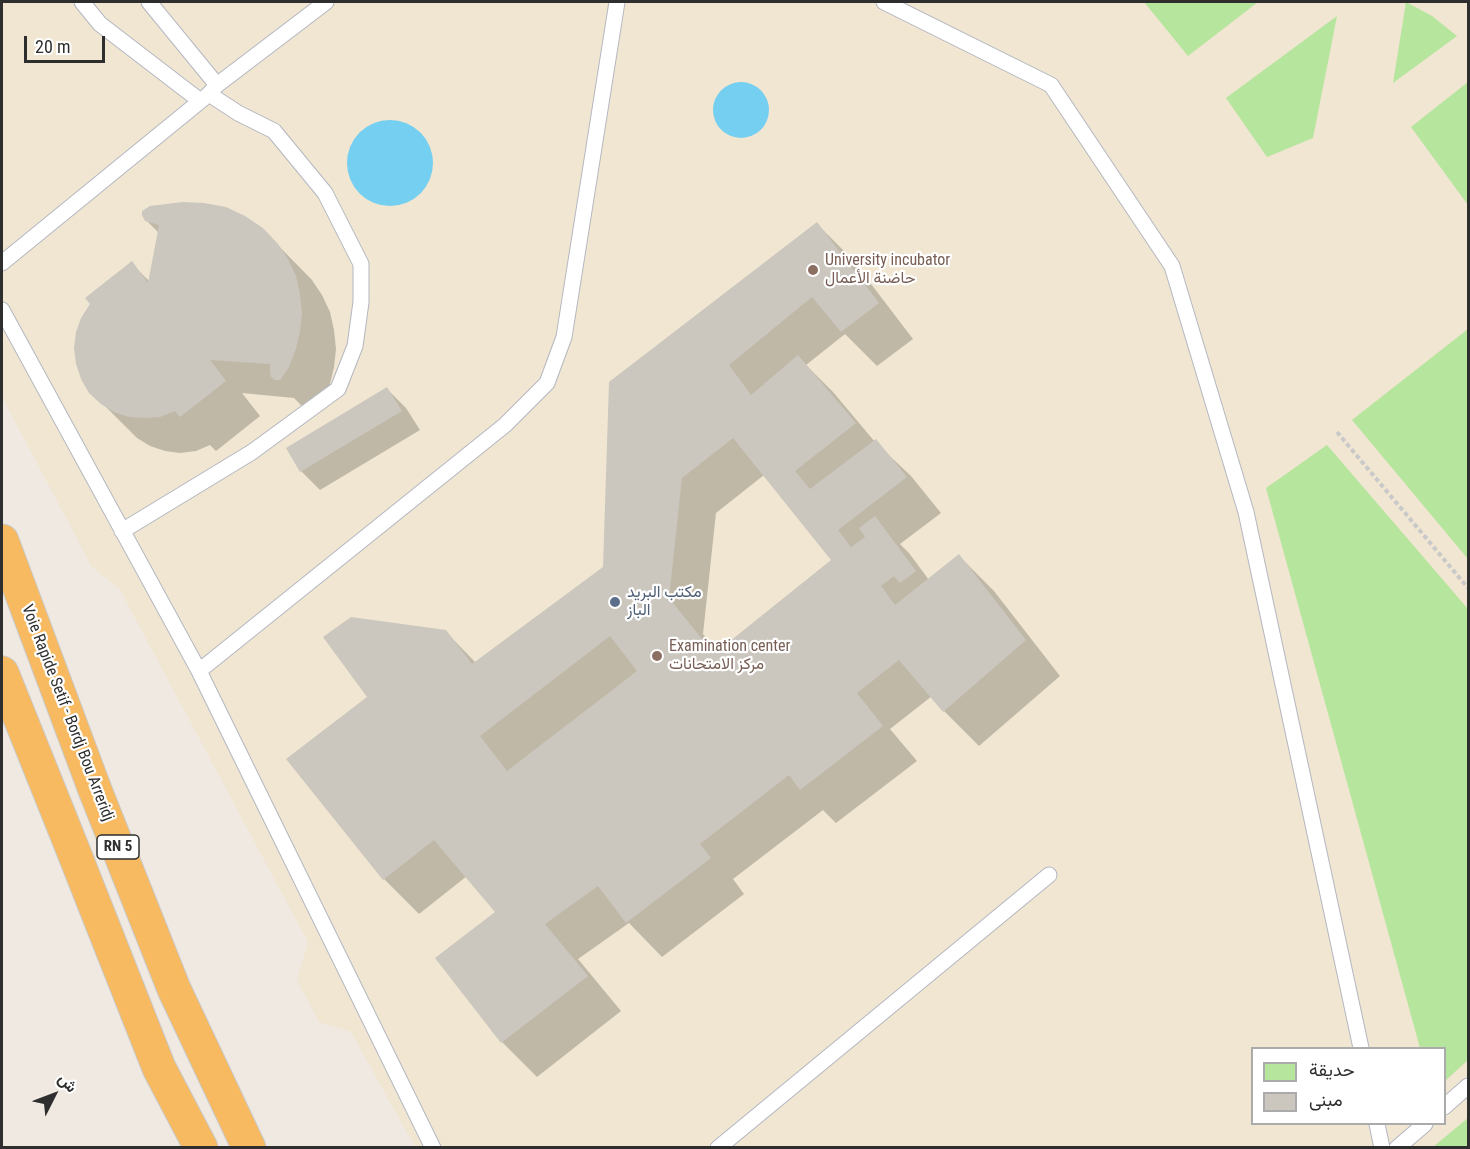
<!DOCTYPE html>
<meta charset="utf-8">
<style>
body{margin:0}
#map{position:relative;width:1470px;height:1149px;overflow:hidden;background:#efe9e1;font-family:"Roboto Condensed",Vazirmatn,sans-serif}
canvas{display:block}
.frame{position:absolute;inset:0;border:3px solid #2e2e2e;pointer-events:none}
.legend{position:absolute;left:1251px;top:1047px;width:195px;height:78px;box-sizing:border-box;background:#fff;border:2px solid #ababab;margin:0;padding:8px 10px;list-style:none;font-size:18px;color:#2e2e2e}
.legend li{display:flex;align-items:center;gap:12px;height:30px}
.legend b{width:30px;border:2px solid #ababab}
.north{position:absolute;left:24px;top:1065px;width:60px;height:60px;-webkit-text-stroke:4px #fff;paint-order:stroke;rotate:48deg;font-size:16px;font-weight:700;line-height:24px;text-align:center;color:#2e2e2e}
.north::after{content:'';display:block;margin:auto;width:21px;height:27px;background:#2e2e2e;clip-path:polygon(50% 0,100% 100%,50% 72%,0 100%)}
.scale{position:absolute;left:24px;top:36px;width:81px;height:27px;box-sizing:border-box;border:3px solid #2e2e2e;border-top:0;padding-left:8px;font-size:18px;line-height:21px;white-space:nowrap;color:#2e2e2e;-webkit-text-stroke:4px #fff;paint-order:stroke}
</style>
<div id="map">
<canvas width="1470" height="1149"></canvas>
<div class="frame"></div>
<ul class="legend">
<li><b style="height:16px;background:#b6e59e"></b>حديقة</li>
<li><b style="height:16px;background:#cbc7bf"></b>مبنى</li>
</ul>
<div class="north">ش</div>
<div class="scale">20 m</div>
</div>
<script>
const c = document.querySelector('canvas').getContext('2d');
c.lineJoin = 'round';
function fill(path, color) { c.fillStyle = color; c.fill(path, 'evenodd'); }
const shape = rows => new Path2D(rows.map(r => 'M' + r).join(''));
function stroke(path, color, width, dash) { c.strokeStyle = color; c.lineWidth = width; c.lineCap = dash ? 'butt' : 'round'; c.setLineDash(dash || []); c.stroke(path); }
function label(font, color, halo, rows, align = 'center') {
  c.font = font + ' "Roboto Condensed",Vazirmatn,sans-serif'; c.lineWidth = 4.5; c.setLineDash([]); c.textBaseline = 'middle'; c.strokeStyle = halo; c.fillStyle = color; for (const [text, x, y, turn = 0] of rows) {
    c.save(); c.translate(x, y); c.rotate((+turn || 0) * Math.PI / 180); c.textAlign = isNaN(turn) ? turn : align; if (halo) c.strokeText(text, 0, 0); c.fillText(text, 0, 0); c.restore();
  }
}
fill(shape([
 [2,2,1468,2,1468,1147,415,1147,351,1032,319,1022,297,980,308,942,119,588,92,567,2,397],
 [1252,1048,1444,1048,1444,1124,1252,1124]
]), '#f0e6d1');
fill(shape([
 [1144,2,1258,2,1188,56],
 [1406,2,1432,16,1457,36,1393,83],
 [1337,16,1313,138,1267,157,1226,98],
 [1468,82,1468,205,1411,127],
 [1468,329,1468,559,1352,420],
 [1327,445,1468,609,1468,1060,1445,1081,1444,1048,1420,1048,1266,488],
 [1468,1118,1468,1147,1433,1147]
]), '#b6e59e');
fill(shape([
 '713 110a28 28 0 1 1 56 0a28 28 0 1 1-56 0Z',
 '347 163a43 43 0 1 1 86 0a43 43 0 1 1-86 0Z'
]), '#75cff0');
fill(shape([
 [146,220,262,229,312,280,322,295,330,312,334,330,336,349,334,367,330,384,323,402,308,412,294,398,242,393,260,416,216,451,210,445,196,451,180,453,165,451,150,446,137,438,91,392,132,264,150,282,159,233],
 [817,224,852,259,913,339,877,366,845,334,806,365,833,392,875,442,911,476,941,513,900,544,909,553,929,580,959,556,994,591,1060,676,979,746,944,711,932,696,890,729,917,761,836,823,823,810,733,879,744,894,662,957,629,923,578,959,621,1011,537,1077,502,1042,498,912,467,876,419,914,384,879,369,697,446,632,476,663,605,568,610,383],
 [764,475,833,560,718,653,703,634,716,513],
 [387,389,406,408,420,430,320,490,301,471]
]), '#0003');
fill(shape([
 [183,202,204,203,226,207,245,216,263,228,278,244,288,259,296,276,300,294,302,313,300,331,296,349,289,367,280,380,275,380,271,377,270,373,270,364,210,360,226,381,180,417,175,411,160,417,145,418,129,417,114,412,101,404,89,393,81,379,76,364,74,348,76,332,81,318,90,304,85,298,132,261,148,283,159,225,145,221,142,215,142,211,150,206],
 [817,222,879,303,841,332,812,297,729,365,751,395,798,355,856,423,795,471,810,489,876,439,907,477,838,530,851,547,865,537,859,528,875,516,916,571,900,583,894,576,881,586,895,605,959,554,1026,640,943,712,899,660,857,693,883,726,800,790,789,775,700,844,711,858,626,923,598,886,545,924,588,976,501,1043,435,958,495,912,434,840,383,880,286,759,367,697,323,637,351,617,446,630,472,664,603,567,609,382],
 [733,438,831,560,714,654,669,598,682,478],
 [610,636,637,671,507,771,480,736],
 [387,387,402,411,300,472,286,448]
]), '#cbc7bf');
const service = shape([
 [82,2,100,24,199,100],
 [149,2,217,85],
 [884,2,1051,85,1172,266,1246,512,1361,1048],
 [209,94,217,85,326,2],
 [2,263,209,94,238,113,274,131,325,193,361,264,361,302,355,346,338,389,252,452,122,531],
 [2,310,199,671,433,1148],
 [199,671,505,425,547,383,564,337,617,2],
 [1444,1107,1468,1086],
 [1377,1124,1382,1148],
 [718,1148,1049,875],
 [1397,1148,1425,1124]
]);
const trunk = shape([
 [2,541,95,790,174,989,249,1148],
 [2,673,71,845,159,1068,201,1148]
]);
stroke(service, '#b4b7c1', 17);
stroke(trunk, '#c9c9c9', 35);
stroke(shape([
 [1337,432,1468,588]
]), '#c9c9c9', 4, [4.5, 3]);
stroke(service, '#fff', 15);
stroke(trunk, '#f8ba60', 33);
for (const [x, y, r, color] of [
 [813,270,6,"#8d6e63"],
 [615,602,6,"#5c6f8a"],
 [657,656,6,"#8d6e63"]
]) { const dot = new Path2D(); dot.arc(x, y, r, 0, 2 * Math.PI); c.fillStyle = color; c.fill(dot); stroke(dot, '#fff', 2); }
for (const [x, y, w] of [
 [118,847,42]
]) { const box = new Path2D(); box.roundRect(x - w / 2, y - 12, w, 24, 4.5); c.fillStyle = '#fff'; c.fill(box); stroke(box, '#2e2e2e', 1.5); }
label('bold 15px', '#2e2e2e', null, [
 ["RN 5",118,847]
]);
label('16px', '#785e54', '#fff', [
 ["University incubator",825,261],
 ["حاضنة الأعمال",825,279],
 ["Examination center",669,647],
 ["مركز الامتحانات",669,665]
], 'left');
label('16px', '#4e5e75', '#fff', [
 ["مكتب البريد",627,593],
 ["الباز",627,611]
], 'left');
label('16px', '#2e2e2e', '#fff', [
 ["Voie Rapide Setif - Bordj Bou Arreridj",67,713,69]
]);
</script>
